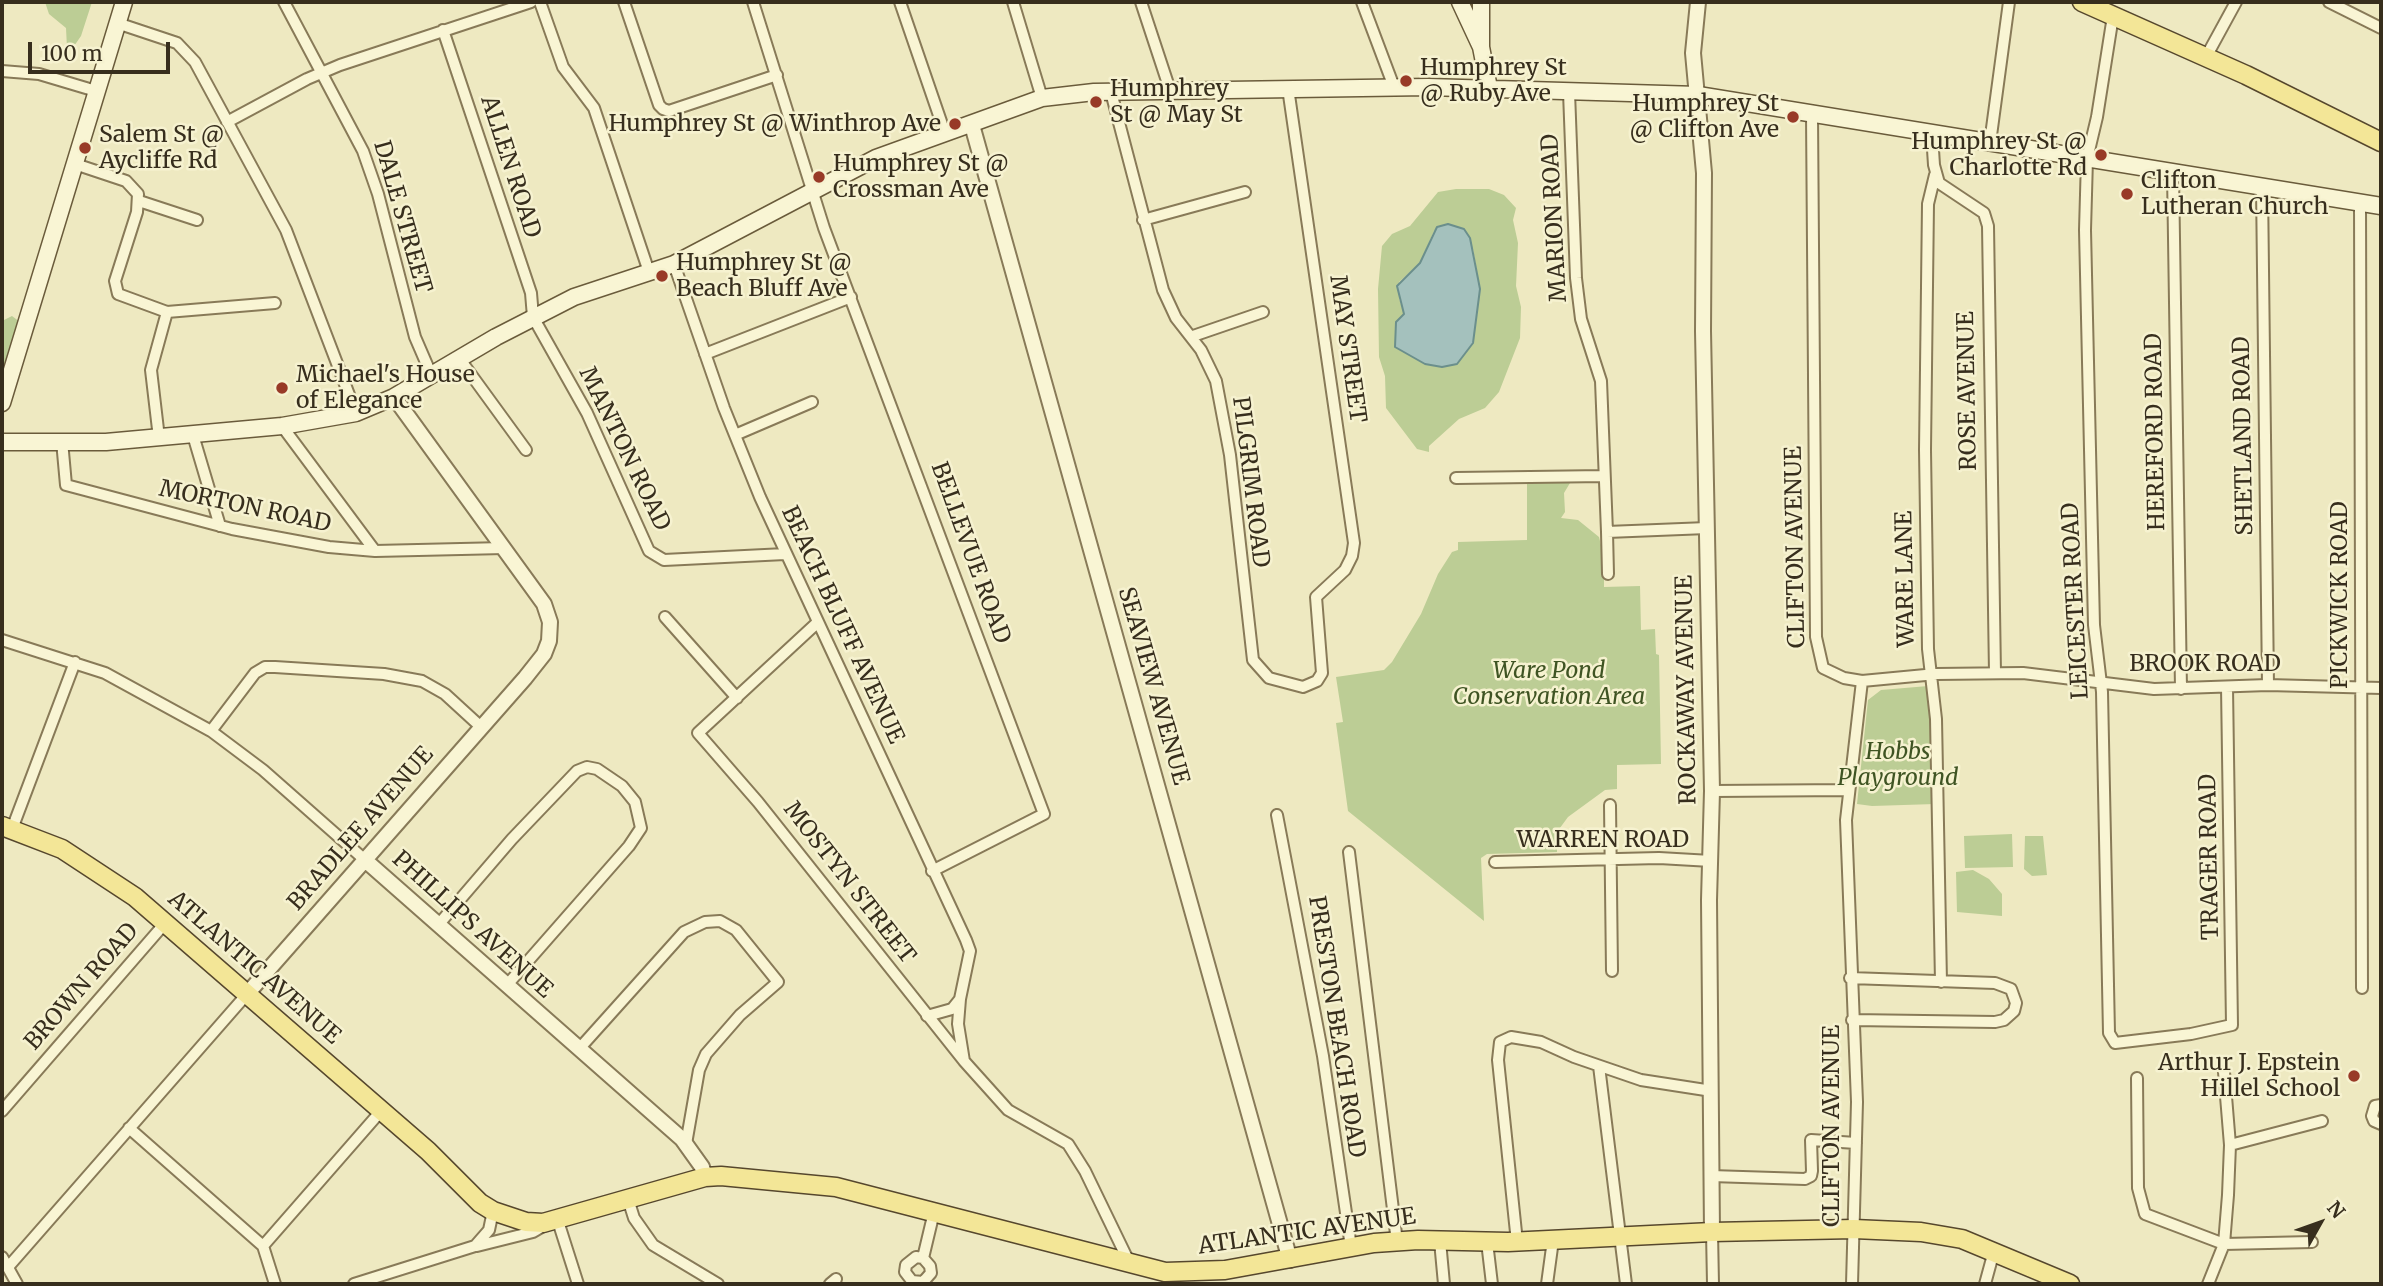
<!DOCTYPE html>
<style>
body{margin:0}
#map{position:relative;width:2383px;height:1286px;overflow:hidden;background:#eee9c1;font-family:Merriweather,serif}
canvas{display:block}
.frame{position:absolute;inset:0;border:4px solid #372e1d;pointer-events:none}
.north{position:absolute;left:2285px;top:1188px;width:70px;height:70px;-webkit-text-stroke:5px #f6f2d0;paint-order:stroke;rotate:50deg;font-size:19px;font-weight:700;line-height:28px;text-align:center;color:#372e1d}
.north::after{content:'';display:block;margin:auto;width:24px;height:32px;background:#372e1d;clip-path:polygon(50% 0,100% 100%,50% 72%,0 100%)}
.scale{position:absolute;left:28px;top:42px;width:142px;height:32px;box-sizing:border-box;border:4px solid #372e1d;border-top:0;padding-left:9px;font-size:21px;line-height:24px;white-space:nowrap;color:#372e1d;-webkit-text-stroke:5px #f6f2d0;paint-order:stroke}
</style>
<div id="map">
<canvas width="2383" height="1286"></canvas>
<div class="frame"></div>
<div class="north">N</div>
<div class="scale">100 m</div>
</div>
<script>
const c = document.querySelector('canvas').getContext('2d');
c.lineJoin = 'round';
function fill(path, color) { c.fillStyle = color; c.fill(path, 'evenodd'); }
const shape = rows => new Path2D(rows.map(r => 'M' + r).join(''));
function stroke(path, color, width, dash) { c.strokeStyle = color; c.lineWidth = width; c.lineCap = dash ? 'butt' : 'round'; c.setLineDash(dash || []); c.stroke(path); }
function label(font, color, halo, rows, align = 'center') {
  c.font = font + ' Merriweather,serif'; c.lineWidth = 5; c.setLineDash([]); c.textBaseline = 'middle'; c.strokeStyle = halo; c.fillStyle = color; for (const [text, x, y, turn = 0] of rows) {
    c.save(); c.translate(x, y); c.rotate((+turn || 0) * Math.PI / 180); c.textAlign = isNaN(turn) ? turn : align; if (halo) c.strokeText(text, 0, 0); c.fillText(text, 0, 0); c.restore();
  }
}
fill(shape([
 [45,2,92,2,81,36,72,49,67,48,66,28,49,14],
 [1456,189,1489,189,1504,195,1516,208,1513,220,1518,243,1516,286,1521,307,1520,338,1499,392,1485,408,1459,419,1429,446,1429,452,1417,449,1386,408,1385,376,1379,357,1378,289,1382,246,1392,234,1410,226,1438,192],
 [1442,225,1473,249,1480,289,1473,342,1457,364,1395,347,1396,322,1404,314,1399,298,1399,282,1420,263,1434,231],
 [12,316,20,322,2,388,2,321],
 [1527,483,1570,483,1564,493,1565,512,1561,518,1578,520,1599,537,1604,557,1604,587,1640,586,1641,630,1655,629,1656,654,1659,655,1661,764,1617,765,1617,789,1605,790,1568,817,1557,832,1557,852,1487,854,1481,858,1484,921,1348,811,1336,723,1343,722,1336,677,1384,670,1392,662,1421,614,1438,574,1452,552,1458,550,1458,542,1527,540],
 [1928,686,1935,804,1872,806,1857,804,1868,700,1881,690],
 [2012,834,2013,867,1965,868,1964,836],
 [2025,836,2043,836,2047,875,2032,876,2024,869],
 [1973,870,1989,879,2002,894,2002,916,1957,912,1956,872]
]), '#bccd95');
const water = shape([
 [1448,224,1464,229,1470,238,1480,289,1473,343,1457,364,1442,367,1425,364,1395,347,1396,322,1404,314,1397,286,1420,263,1437,227,1448,224]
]);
fill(water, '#a4c1bd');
stroke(water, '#6b8f8c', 2);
const minor = shape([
 [284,2,363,151,378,194,415,337,431,374],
 [540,2,563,67,594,108,649,272],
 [624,2,659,105,663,109,669,111,777,75],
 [753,2,824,228,1044,814,932,871],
 [900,2,945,133],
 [1013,2,1042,98],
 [1141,2,1170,90],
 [1362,2,1394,87],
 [2329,2,2381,28],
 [2113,16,2097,117,2087,159,2085,230,2094,625,2102,692,2109,1033,2115,1043,2191,1034,2232,1025,2227,687],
 [117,23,177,43,195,62,286,230,356,413],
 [443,30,531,293,533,317,587,413,649,551,664,560,785,554],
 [2206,57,2236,2],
 [2,71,39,74,96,91],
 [1111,92,1163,290,1176,318,1201,350,1216,381,1230,455,1253,660,1269,678,1303,687,1317,681,1322,673,1316,597,1345,570,1352,556,1354,543,1288,88],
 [1569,92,1576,278,1581,319,1601,381,1607,532,1707,528],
 [1812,115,1816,637,1823,668,1844,678,1862,681,1936,674,2023,673,2154,689,2268,685,2381,688],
 [227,122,307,79,340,65,531,2],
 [1932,134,1934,165,1939,183,1984,213,1988,226,1995,673],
 [1990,143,2009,2],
 [75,164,126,181,138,194,137,212,115,281,118,294,167,312,275,303],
 [2173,174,2181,689],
 [1935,175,1928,204,1925,450,1928,649,1936,719,1941,982],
 [2262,187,2268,685],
 [139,201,197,220],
 [2360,202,2362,988],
 [1143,220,1245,192],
 [674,264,724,408,760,497,966,940,970,951,960,999,952,1009,927,1016],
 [1193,336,1263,312],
 [705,354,851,297],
 [459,358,526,450],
 [282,426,375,551],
 [193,435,220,526],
 [735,435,812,402],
 [159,438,151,370,167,312],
 [62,441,66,485,232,529,329,547,375,551,504,548],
 [1456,478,1604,476],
 [1607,532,1608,574],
 [665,617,737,698],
 [818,622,698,733,758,802,964,1061],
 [2,640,105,673,211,731,263,770,365,860],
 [211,731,255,673,265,667,275,667,384,674,422,681,445,694,481,727],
 [1712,791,1849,790],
 [1610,805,1612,971],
 [1277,815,1323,1056,1351,1247],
 [12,829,75,662],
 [1349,852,1397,1242],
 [1495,862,1659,858,1711,861],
 [439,924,512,839,577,771,587,767,597,769,622,786,635,802,641,828,629,846,507,985],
 [1850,978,1995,983,2011,989,2016,1003,2014,1011,2004,1020,1995,1022,1852,1020],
 [960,999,958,1024,964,1061,1008,1110,1068,1144,1085,1171,1130,1264],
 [579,1049,684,932,705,922,720,921,736,930,778,982,740,1015,706,1054,699,1070,686,1144],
 [1599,1066,1626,1284],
 [2137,1078,2138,1188,2145,1214,2224,1244,2312,1242],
 [2381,1105,2375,1106,2372,1116,2374,1121,2381,1124],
 [2,1111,166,922],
 [129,1128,263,1246],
 [2230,1145,2322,1121],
 [1711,1176,1805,1179,1811,1176,1812,1171,1811,1140,1856,1143],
 [628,1199,634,1218,653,1245,718,1284],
 [1712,1232,1713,1284],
 [1440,1241,1444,1284],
 [1487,1242,1492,1284],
 [1517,1242,1498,1060,1500,1042,1511,1037,1541,1042,1574,1057,1641,1080,1712,1091],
 [477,1246,533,1232,557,1218,578,1284],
 [2,1257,17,1284],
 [923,1258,916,1257,906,1265,905,1272,912,1281,923,1282,931,1273,930,1266,923,1258,934,1212],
 [9,1266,247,994],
 [275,1284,263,1246,381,1111],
 [354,1284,475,1246,489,1230,493,1211],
 [830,1284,836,1279],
 [1547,1284,1553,1240],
 [1852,1284,1857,1102,1846,820,1862,681],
 [1985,1284,1994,1251],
 [2208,1284,2224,1244,2228,1195,2230,1145,2224,1072]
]);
const tertiary = shape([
 [1698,2,1693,53,1704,173,1703,331,1712,791,1709,900,1712,1232],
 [972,125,1290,1260],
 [365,860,682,1139,702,1167,705,1177],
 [247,994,525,678,544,654,549,641,550,622,544,604,394,397]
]);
const secondary = shape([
 [1460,2,1481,47,1489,88],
 [1481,47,1481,2],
 [2,403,124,2],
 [2,442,106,442,282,426,356,413,394,397,496,337,574,297,674,264,876,158,1042,98,1094,92,1428,87,1698,95,2381,206]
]);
const primary = shape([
 [2082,2,2246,75,2381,142],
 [2,826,62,849,135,897,428,1151,480,1203,493,1211,526,1222,543,1223,705,1177,721,1176,836,1187,1165,1272,1225,1270,1374,1243,1418,1240,1508,1242,1712,1232,1854,1229,1921,1232,1962,1239,2070,1284]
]);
stroke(minor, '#887a58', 14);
stroke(tertiary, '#887a58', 18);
stroke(secondary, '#6a5b3b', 19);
stroke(primary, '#56472d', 21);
stroke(minor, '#f9f5d4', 10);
stroke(tertiary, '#f9f5d4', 14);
stroke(secondary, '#f9f5d4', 16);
stroke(primary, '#f3e697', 18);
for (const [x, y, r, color] of [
 [1406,81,7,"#983a27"],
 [1096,102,7,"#983a27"],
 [1793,117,7,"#983a27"],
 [955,124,7,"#983a27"],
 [85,148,7,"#983a27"],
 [2101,155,7,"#983a27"],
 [819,177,7,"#983a27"],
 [2127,194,7,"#983a27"],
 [662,276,7,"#983a27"],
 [282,388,7,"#983a27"],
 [2354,1076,7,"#983a27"]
]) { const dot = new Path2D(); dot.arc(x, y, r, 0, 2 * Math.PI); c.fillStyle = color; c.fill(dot); stroke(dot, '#f6f2d0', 2.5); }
label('23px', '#372e1d', '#f6f2d0', [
 ["Humphrey St",1420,68],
 ["@ Ruby Ave",1420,94],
 ["Humphrey",1110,89],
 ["St @ May St",1110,115],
 ["Humphrey St",1779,104,"right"],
 ["@ Clifton Ave",1779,130,"right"],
 ["Humphrey St @ Winthrop Ave",941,124,"right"],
 ["Salem St @",99,135],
 ["Aycliffe Rd",99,161],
 ["Humphrey St @",2087,142,"right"],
 ["Charlotte Rd",2087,168,"right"],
 ["Humphrey St @",833,164],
 ["Crossman Ave",833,190],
 ["Clifton",2141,181],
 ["Lutheran Church",2141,207],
 ["Humphrey St @",676,263],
 ["Beach Bluff Ave",676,289],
 ["Michael's House",296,375],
 ["of Elegance",296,401],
 ["Arthur J. Epstein",2340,1063,"right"],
 ["Hillel School",2340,1089,"right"]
], 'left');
label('23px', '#372e1d', '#f6f2d0', [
 ["ALLEN ROAD",510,167,72],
 ["DALE STREET",402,217,74],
 ["MARION ROAD",1555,218,-93],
 ["MAY STREET",1347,349,82],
 ["ROSE AVENUE",1968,391,-91],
 ["HEREFORD ROAD",2156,432,-91],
 ["SHETLAND ROAD",2244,436,-91],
 ["MANTON ROAD",624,449,64],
 ["PILGRIM ROAD",1250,482,83],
 ["MORTON ROAD",245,507,12],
 ["CLIFTON AVENUE",1796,547,-91],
 ["BELLEVUE ROAD",970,553,70],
 ["WARE LANE",1906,579,-91],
 ["PICKWICK ROAD",2340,595,-90],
 ["LEICESTER ROAD",2076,601,-93],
 ["BEACH BLUFF AVENUE",842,625,65],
 ["BROOK ROAD",2205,664],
 ["SEAVIEW AVENUE",1153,686,74],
 ["ROCKAWAY AVENUE",1687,690,-91],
 ["BRADLEE AVENUE",361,829,-49],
 ["WARREN ROAD",1603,840],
 ["TRAGER ROAD",2210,857,-91],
 ["MOSTYN STREET",849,883,52],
 ["PHILLIPS AVENUE",472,925,42],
 ["ATLANTIC AVENUE",254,968,41],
 ["BROWN ROAD",82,987,-49],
 ["PRESTON BEACH ROAD",1336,1027,81],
 ["CLIFTON AVENUE",1832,1126,-90],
 ["ATLANTIC AVENUE",1307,1232,-8]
]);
label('italic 23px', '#3f5423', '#f6f2d0', [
 ["Ware Pond",1549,671],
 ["Conservation Area",1549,697],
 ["Hobbs",1898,752],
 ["Playground",1898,778]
]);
</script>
